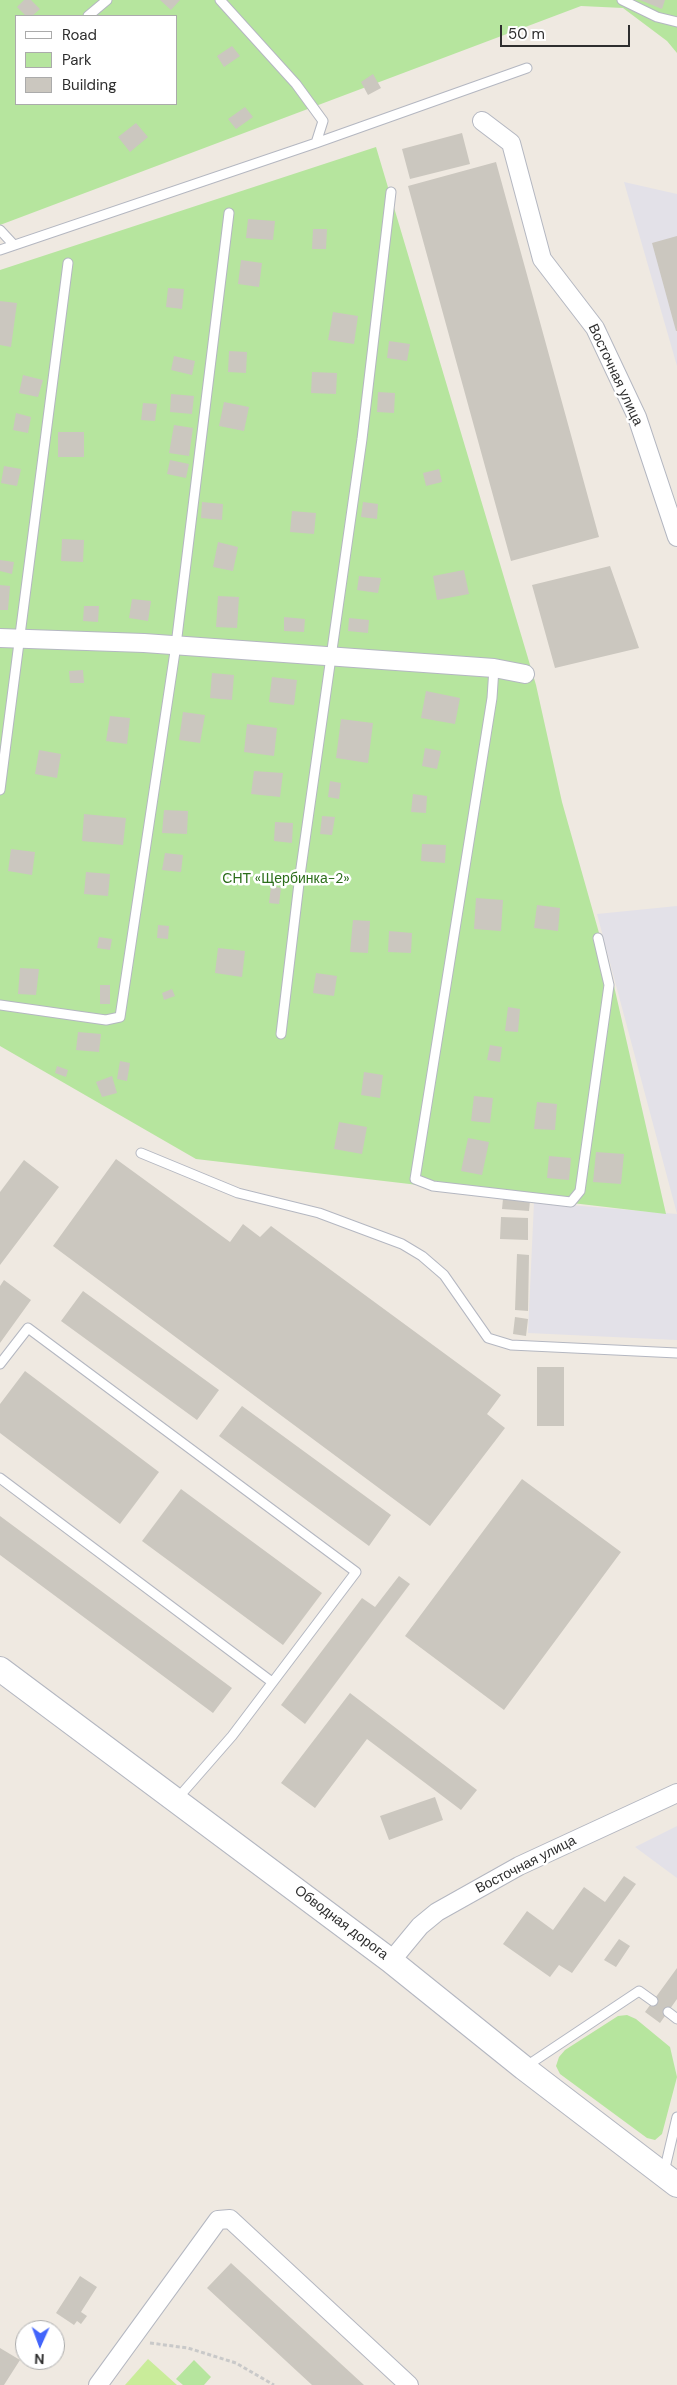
<!DOCTYPE html>
<meta charset="utf-8">
<style>
body{margin:0}
#map{position:relative;width:677px;height:2385px;overflow:hidden;background:#efe9e1;font-family:"DM Sans",sans-serif}
canvas{display:block}
.legend{position:absolute;left:15px;top:15px;width:162px;height:90px;box-sizing:border-box;background:#fff;border:1px solid #ababab;margin:0;padding:6px 9px;list-style:none;font-size:15px;color:#2e2e2e}
.legend li{display:flex;align-items:center;gap:10px;height:25px}
.legend b{width:25px;border:1px solid #ababab}
.north{position:absolute;left:15px;top:2320px;width:50px;height:50px;box-sizing:border-box;background:#fff;border:1px solid #ababab;border-radius:50%;rotate:182deg;font-size:14px;font-weight:700;line-height:20px;text-align:center;color:#2e2e2e}
.north::after{content:'';display:block;margin:auto;width:18px;height:22px;background:#4264fb;clip-path:polygon(50% 0,100% 100%,50% 72%,0 100%)}
.scale{position:absolute;left:500px;top:25px;width:130px;height:22px;box-sizing:border-box;border:2px solid #2e2e2e;border-top:0;padding-left:6px;font-size:15px;line-height:18px;white-space:nowrap;color:#2e2e2e;-webkit-text-stroke:4px #fff;paint-order:stroke}
</style>
<div id="map">
<canvas width="677" height="2385"></canvas>
<ul class="legend">
<li><b style="height:6px;background:#fff"></b>Road</li>
<li><b style="height:14px;background:#b6e59e"></b>Park</li>
<li><b style="height:14px;background:#cbc7bf"></b>Building</li>
</ul>
<div class="north">N</div>
<div class="scale">50 m</div>
</div>
<script>
const c = document.querySelector('canvas').getContext('2d');
c.lineJoin = 'round';
function fill(path, color) { c.fillStyle = color; c.fill(path, 'evenodd'); }
const shape = rows => new Path2D(rows.map(r => 'M' + r).join(''));
function stroke(path, color, width, dash) { c.strokeStyle = color; c.lineWidth = width; c.lineCap = dash ? 'butt' : 'round'; c.setLineDash(dash || []); c.stroke(path); }
function label(font, color, halo, rows, align = 'center') {
  c.font = font + ' "DM Sans",sans-serif'; c.lineWidth = 5; c.setLineDash([]); c.textBaseline = 'middle'; c.strokeStyle = halo; c.fillStyle = color; for (const [text, x, y, turn = 0] of rows) {
    c.save(); c.translate(x, y); c.rotate((+turn || 0) * Math.PI / 180); c.textAlign = isNaN(turn) ? turn : align; if (halo) c.strokeText(text, 0, 0); c.fillText(text, 0, 0); c.restore();
  }
}
fill(shape([
 [624,182,677,194,677,366],
 [677,906,677,1340,528,1333,534,1202,677,1214,597,914],
 [677,1826,677,1878,635,1847]
]), '#e3e1e8');
fill(shape([
 [0,0,677,0,677,53,667,41,623,8,581,6,0,225],
 [16,16,176,16,176,104,16,104],
 [376,147,536,685,562,802,614,986,666,1214,196,1159,0,1046,0,270],
 [627,2015,636,2019,670,2047,677,2077,662,2134,655,2140,647,2138,560,2074,556,2066,559,2057,565,2050,618,2016],
 [194,2360,211,2377,204,2385,183,2385,176,2379]
]), '#b6e59e');
fill(shape([
 [148,2359,177,2385,125,2385]
]), '#c9ec9a');
fill(shape([
 [24,0,31,0,40,9,32,16,26,16,17,7],
 [160,0,180,0,171,10],
 [640,0,665,0,662,9],
 [232,46,240,56,224,67,217,56],
 [373,74,381,88,368,95,361,82],
 [245,107,253,117,236,129,228,119],
 [136,123,148,137,130,152,118,137],
 [462,133,470,164,410,179,402,149],
 [496,162,599,537,511,561,408,186],
 [248,219,275,221,273,240,246,238],
 [313,229,327,229,326,249,312,249],
 [677,236,677,331,676,331,652,243],
 [241,260,262,263,259,287,238,284],
 [168,288,184,289,182,309,166,307],
 [0,301,17,303,11,347,0,345],
 [333,312,358,316,354,344,328,340],
 [389,341,410,344,407,361,387,358],
 [229,351,247,352,246,373,228,372],
 [174,356,195,361,192,375,171,370],
 [312,372,337,373,336,394,311,393],
 [23,375,43,380,38,397,19,393],
 [378,392,395,393,394,413,377,412],
 [171,394,194,396,192,414,170,412],
 [224,402,249,407,244,431,219,426],
 [143,403,157,404,155,421,141,420],
 [16,413,31,417,28,433,13,430],
 [174,425,193,428,189,456,169,453],
 [58,432,84,432,84,457,58,457],
 [170,460,189,464,186,478,167,474],
 [4,466,21,469,17,486,1,483],
 [439,469,442,482,426,486,423,473],
 [202,502,223,504,222,520,201,518],
 [363,502,378,504,377,519,361,517],
 [292,511,316,513,314,534,290,532],
 [62,539,84,540,83,562,61,561],
 [218,542,238,547,233,571,213,567],
 [0,560,14,562,12,574,0,571],
 [610,566,639,648,555,668,532,585],
 [464,570,469,594,437,600,433,576],
 [359,576,381,578,378,593,357,590],
 [0,585,10,586,8,610,0,610],
 [218,596,239,597,237,628,216,627],
 [132,599,151,601,148,621,129,618],
 [84,606,99,606,98,622,83,621],
 [284,617,305,619,304,632,284,631],
 [349,618,369,620,368,633,348,631],
 [83,670,84,683,70,683,69,671],
 [212,673,234,675,232,700,210,698],
 [272,677,297,680,294,705,269,702],
 [426,691,460,698,455,724,421,718],
 [183,712,205,715,200,743,179,740],
 [110,716,130,718,127,744,106,741],
 [341,719,373,723,368,763,336,758],
 [247,724,277,728,274,756,244,752],
 [425,748,441,751,437,769,422,766],
 [39,750,61,754,57,778,35,774],
 [254,771,283,773,280,797,251,794],
 [330,781,341,783,339,799,328,797],
 [413,794,427,796,426,813,411,812],
 [164,810,188,811,187,834,162,833],
 [84,814,126,818,123,845,82,841],
 [322,816,335,817,332,835,320,834],
 [275,822,293,823,292,843,274,841],
 [422,844,446,845,445,863,421,861],
 [11,849,35,852,32,875,8,871],
 [165,853,183,855,181,872,162,870],
 [86,872,110,874,108,896,84,894],
 [271,886,281,888,279,904,269,903],
 [476,898,503,900,501,931,474,929],
 [537,905,560,908,558,931,534,928],
 [353,920,370,921,368,953,350,952],
 [158,925,169,926,168,939,157,938],
 [389,931,412,933,411,953,388,952],
 [99,937,112,939,110,950,97,948],
 [218,948,245,951,242,977,215,973],
 [20,968,39,969,36,995,18,994],
 [316,973,337,976,334,996,313,993],
 [100,985,110,985,110,1004,100,1004],
 [172,989,175,996,164,1000,162,993],
 [508,1007,520,1009,518,1032,505,1031],
 [78,1032,101,1034,99,1052,76,1050],
 [490,1045,502,1047,500,1062,487,1060],
 [120,1061,130,1063,127,1081,117,1079],
 [57,1066,68,1070,66,1077,55,1073],
 [364,1072,383,1075,380,1098,361,1095],
 [112,1076,117,1093,102,1097,96,1082],
 [474,1096,493,1098,490,1123,471,1121],
 [537,1102,557,1104,555,1130,534,1129],
 [339,1122,367,1127,362,1154,334,1149],
 [468,1138,489,1142,482,1175,461,1171],
 [596,1152,624,1154,621,1184,593,1182],
 [549,1156,571,1158,569,1180,547,1178],
 [116,1159,230,1242,243,1224,260,1237,271,1226,501,1395,487,1414,505,1428,430,1526,53,1246],
 [24,1160,59,1187,0,1265,0,1192],
 [503,1199,530,1201,529,1211,502,1209],
 [501,1217,528,1218,528,1240,500,1239],
 [517,1254,529,1255,528,1311,515,1310],
 [4,1280,31,1300,0,1343,0,1286],
 [83,1291,219,1390,197,1420,61,1321],
 [515,1317,528,1319,526,1336,513,1334],
 [537,1367,564,1367,564,1426,537,1426],
 [25,1371,159,1472,120,1524,0,1433,0,1404],
 [242,1406,391,1515,369,1546,219,1436],
 [522,1479,621,1552,504,1710,405,1636],
 [181,1489,322,1593,283,1645,142,1541],
 [0,1516,232,1688,213,1713,0,1555],
 [399,1576,410,1584,305,1724,281,1705,362,1598,375,1607],
 [350,1693,477,1790,461,1810,367,1739,315,1808,281,1783],
 [435,1797,443,1820,389,1840,380,1816],
 [624,1876,636,1884,572,1973,559,1965,550,1977,503,1944,527,1911,553,1930,584,1887,605,1902],
 [619,1939,630,1946,616,1967,604,1960],
 [677,1968,677,1999,660,2023,645,2012],
 [231,2263,364,2385,312,2385,207,2288],
 [80,2276,97,2287,81,2312,87,2316,81,2324,77,2321,74,2325,56,2313],
 [0,2348,20,2360,4,2385,0,2385]
]), '#cbc7bf');
const lane = shape([
 [622,0,657,17,677,22],
 [88,16,107,0],
 [316,143,527,68],
 [0,230,13,244],
 [0,250,316,143,323,121,296,84,220,0],
 [494,668,492,698,415,1179,433,1186,571,1202,580,1191,609,985,598,938],
 [0,790,68,263],
 [0,1005,106,1020,120,1017,176,645,229,213],
 [281,1034,300,875,362,439,391,192],
 [141,1153,238,1193,319,1213,402,1244,422,1256,444,1275,488,1338,511,1345,677,1353],
 [0,1364,28,1328,356,1572,232,1736,177,1799],
 [0,1478,272,1682],
 [668,2012,677,2019],
 [525,2067,639,1991,653,2001],
 [664,2172,677,2117]
]);
const street = shape([
 [482,121,511,143,542,259,595,328,637,417,677,537],
 [0,638,144,643,494,668,525,674],
 [391,1961,420,1926,437,1912,519,1866,677,1793],
 [98,2385,218,2220,230,2219,409,2385]
]);
const secondary = shape([
 [0,1669,391,1961,524,2068,677,2185]
]);
stroke(lane, '#b4b7c1', 11);
stroke(street, '#b4b7c1', 20);
stroke(secondary, '#b4b7c1', 26);
stroke(shape([
 [150,2343,188,2348,236,2363,274,2385]
]), '#c9c9c9', 3, [4, 2.5]);
stroke(lane, '#fff', 9);
stroke(street, '#fff', 18);
stroke(secondary, '#fff', 24);
label('14px', '#2e2e2e', '#fff', [
 ["Восточная улица",615,375,65],
 ["Восточная улица",526,1865,-27],
 ["Обводная дорога",341,1923,37]
]);
label('14px', '#2c6e1b', '#fff', [
 ["СНТ «Щербинка-2»",286,879]
]);
</script>
